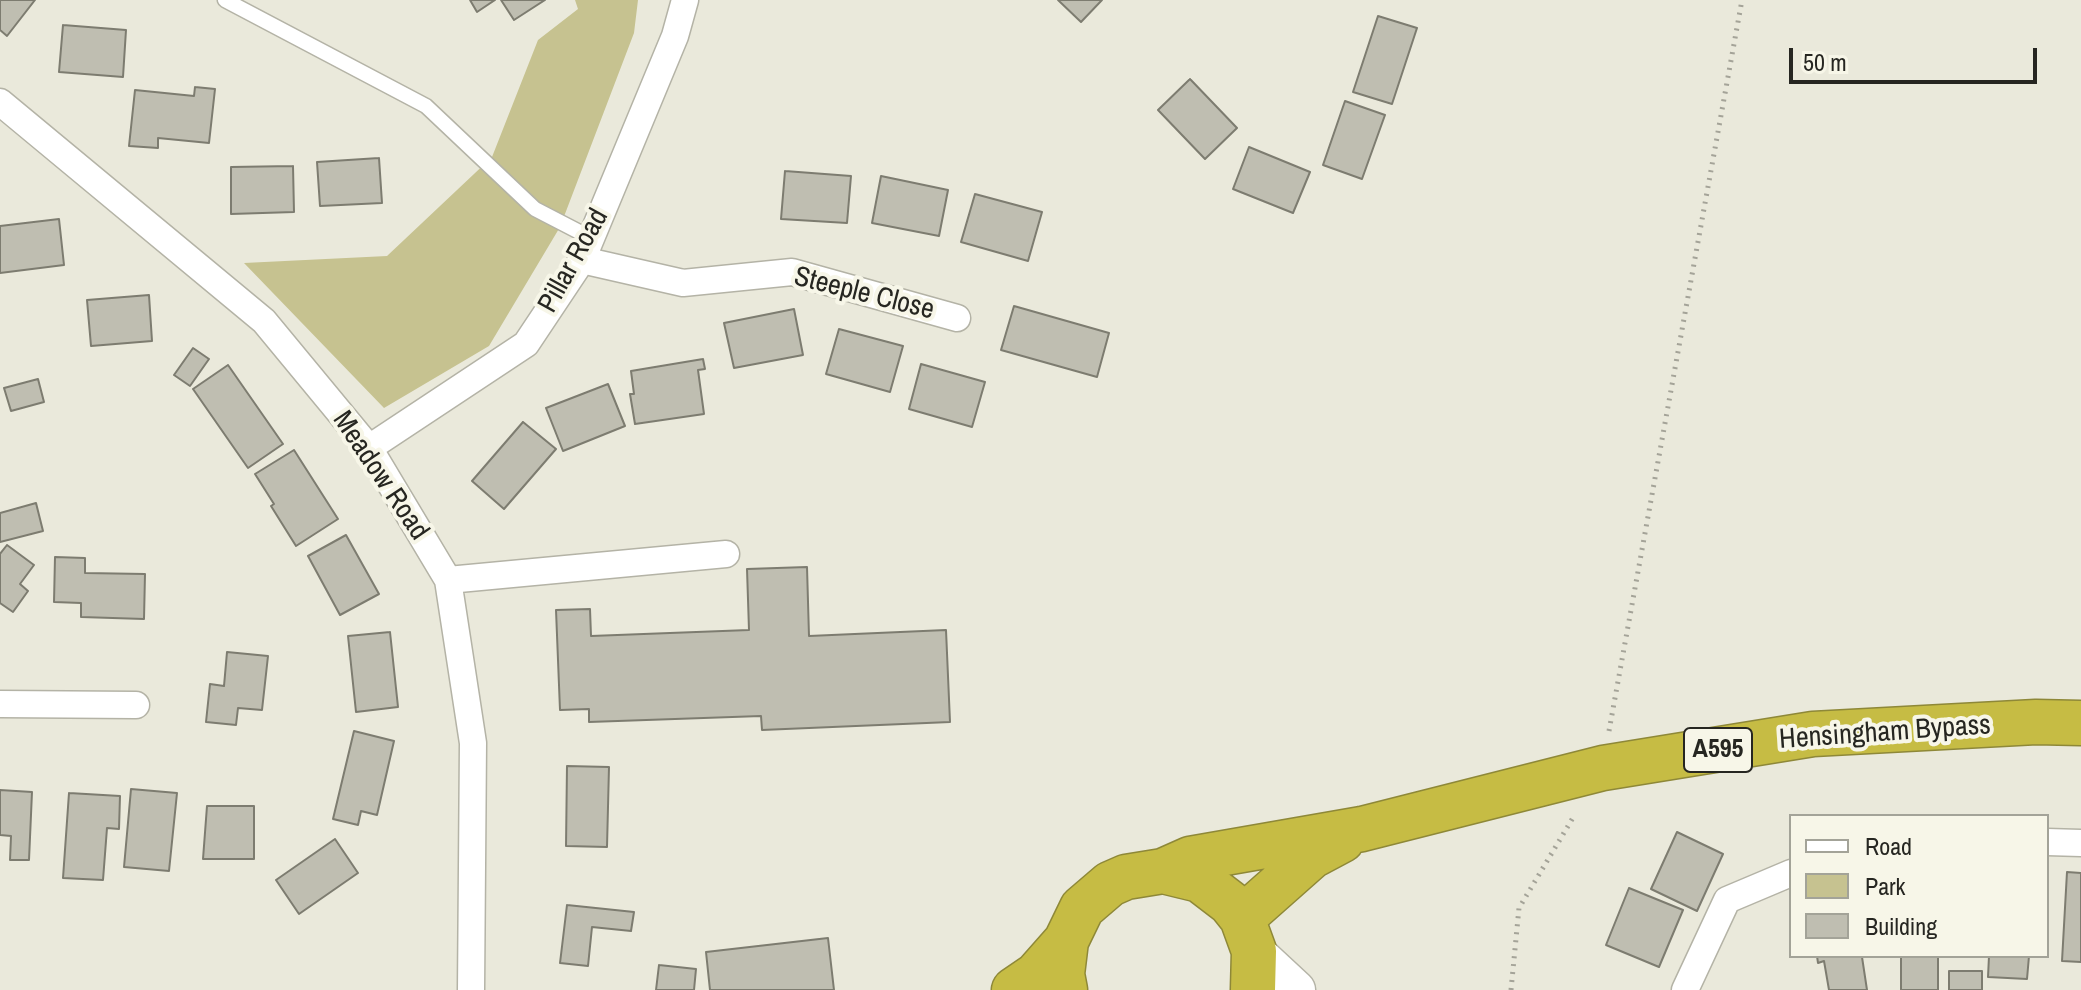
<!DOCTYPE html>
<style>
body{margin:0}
#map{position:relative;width:2081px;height:990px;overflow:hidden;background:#eae9db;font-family:"Archivo Narrow",sans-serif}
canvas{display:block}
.legend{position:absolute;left:1789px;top:814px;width:260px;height:144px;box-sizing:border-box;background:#f7f6e8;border:2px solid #a3a398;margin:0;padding:10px 14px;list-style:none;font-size:24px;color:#262621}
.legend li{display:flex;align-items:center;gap:16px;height:40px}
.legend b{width:40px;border:2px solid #a3a398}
.scale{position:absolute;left:1789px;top:48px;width:248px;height:36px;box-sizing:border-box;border:4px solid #262621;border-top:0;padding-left:10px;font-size:24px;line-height:28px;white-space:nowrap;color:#262621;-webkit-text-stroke:6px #f7f6e8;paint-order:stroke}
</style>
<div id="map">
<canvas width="2081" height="990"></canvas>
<ul class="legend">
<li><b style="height:10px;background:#fff"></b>Road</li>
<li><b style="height:22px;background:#c6c290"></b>Park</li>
<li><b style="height:22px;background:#bfbeb1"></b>Building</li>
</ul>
<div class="scale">50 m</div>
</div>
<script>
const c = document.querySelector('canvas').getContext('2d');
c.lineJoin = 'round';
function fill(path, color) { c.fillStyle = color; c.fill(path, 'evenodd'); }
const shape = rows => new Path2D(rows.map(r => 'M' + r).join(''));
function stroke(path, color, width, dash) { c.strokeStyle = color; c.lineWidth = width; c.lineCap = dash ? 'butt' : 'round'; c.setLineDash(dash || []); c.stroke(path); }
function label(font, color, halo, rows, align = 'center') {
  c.font = font + ' "Archivo Narrow",sans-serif'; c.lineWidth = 8; c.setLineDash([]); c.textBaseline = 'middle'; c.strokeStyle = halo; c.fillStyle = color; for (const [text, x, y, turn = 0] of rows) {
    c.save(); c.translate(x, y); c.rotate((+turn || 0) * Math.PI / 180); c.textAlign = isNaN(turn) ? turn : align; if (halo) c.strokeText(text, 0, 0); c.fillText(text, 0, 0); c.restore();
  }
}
fill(shape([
 [575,0,638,0,634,33,560,227,489,346,384,408,244,263,387,256,492,157,538,40,578,9]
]), '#c6c290');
const building = shape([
 [0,0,35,0,7,36,0,30,0,0],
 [470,0,495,0,477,12,470,0],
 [501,0,545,0,514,20,501,0],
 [1058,0,1102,0,1081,22,1058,0],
 [1378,16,1417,28,1392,104,1353,92,1378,16],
 [63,25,126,30,123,77,59,72,63,25],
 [1190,79,1237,128,1205,159,1158,110,1190,79],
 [195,87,215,89,209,143,158,138,158,148,129,146,135,90,194,96,195,87],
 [1345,101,1385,115,1362,179,1323,165,1345,101],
 [1249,147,1310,172,1293,213,1233,189,1249,147],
 [379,158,382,203,320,206,317,162,379,158],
 [293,166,294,212,231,214,231,167,293,166],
 [785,171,851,176,847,223,781,219,785,171],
 [881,176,948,190,939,236,872,223,881,176],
 [975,194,1042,212,1028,261,961,242,975,194],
 [59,219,64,265,0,273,0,226,59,219],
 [149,295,152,341,91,346,87,300,149,295],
 [1014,306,1109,333,1097,377,1001,350,1014,306],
 [794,309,803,355,734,368,724,323,794,309],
 [839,329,903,346,890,392,826,374,839,329],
 [193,348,209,359,190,386,174,375,193,348],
 [703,359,705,369,698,370,704,414,635,424,630,394,634,394,631,371,703,359],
 [921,364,985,382,972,427,909,409,921,364],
 [228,365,283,444,248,468,193,389,228,365],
 [38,379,44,402,11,411,4,388,38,379],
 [608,384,625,426,563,451,546,408,608,384],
 [523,422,556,449,504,509,472,481,523,422],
 [294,450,338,519,296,546,271,506,274,504,255,474,294,450],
 [36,503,43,531,0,542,0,513,36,503],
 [346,535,379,594,340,615,308,556,346,535],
 [7,545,34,565,20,584,28,591,13,612,0,603,0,554,7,545],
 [55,557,85,558,85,573,145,574,144,619,81,617,81,603,54,602,55,557],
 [807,567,809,636,946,630,950,722,762,730,761,716,589,722,589,709,560,710,556,610,590,609,591,636,749,630,747,569,807,567],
 [390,632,398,707,356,712,348,636,390,632],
 [227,652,268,656,262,710,238,708,236,725,206,722,210,684,224,686,227,652],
 [354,731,394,741,377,815,361,811,358,825,333,819,354,731],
 [567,766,609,767,607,847,566,846,567,766],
 [131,789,177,793,169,871,124,867,131,789],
 [0,790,32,792,29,860,10,860,11,836,0,835,0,790],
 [69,793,120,796,119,829,107,828,103,880,63,878,69,793],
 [207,806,254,806,254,859,203,859,207,806],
 [1677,832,1723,854,1697,911,1651,889,1677,832],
 [335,839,358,873,299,914,276,880,335,839],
 [2067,872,2081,873,2081,962,2062,961,2067,872],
 [1629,888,1683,910,1659,967,1606,945,1629,888],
 [567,905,634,912,631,931,592,927,588,966,560,963,567,905],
 [828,938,834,990,710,990,706,952,828,938],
 [1817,956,1867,956,1862,957,1867,990,1829,990,1824,961,1818,963,1817,956],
 [1901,956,1938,956,1938,990,1901,990,1901,956],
 [1989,956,2029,956,2027,979,1988,977,1989,956],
 [659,965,696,969,694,990,656,990,659,965],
 [1949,971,1982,971,1982,990,1949,990,1949,971]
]);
fill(building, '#bfbeb1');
stroke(building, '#7d7c70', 2);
const lane = shape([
 [225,0,426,106,535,209,591,238]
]);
const street = shape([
 [0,102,264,321,369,448,448,580,473,743,471,990],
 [582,260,683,283,792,272,957,318],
 [369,448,526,344,582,260,675,36,685,0],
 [448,580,726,554],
 [0,704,136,705],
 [2047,842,2081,843],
 [1685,990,1727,900,1791,873]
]);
const secondary = shape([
 [1254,951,1296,990]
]);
const highway = shape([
 [1163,871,1190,859,1362,829,1603,768,1813,734,2036,722,2081,723],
 [1242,918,1312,856,1342,840],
 [1014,990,1036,975,1066,941],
 [1065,990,1062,974,1066,941,1082,908,1110,884,1126,877,1163,871,1200,880,1230,903,1242,918,1254,951,1253,990]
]);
stroke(lane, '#b4b3a6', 17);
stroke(street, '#b4b3a6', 29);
stroke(secondary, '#b4b3a6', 41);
stroke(highway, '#8e8838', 47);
stroke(shape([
 [1609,731,1742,0],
 [1511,990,1519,908,1574,816]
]), '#a4a398', 5, [2, 6]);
stroke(lane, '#fff', 14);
stroke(street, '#fff', 26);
stroke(secondary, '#fff', 38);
stroke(highway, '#c6bc44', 44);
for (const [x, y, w] of [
 [1718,750,68]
]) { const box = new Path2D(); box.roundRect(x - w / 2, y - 22, w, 44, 6); c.fillStyle = '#f7f6e8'; c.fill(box); stroke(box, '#262621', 2); }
label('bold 26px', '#262621', null, [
 ["A595",1718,750]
]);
label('28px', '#262621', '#f7f6e8', [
 ["Pillar Road",574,261,-61],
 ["Steeple Close",864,294,14],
 ["Meadow Road",380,476,56],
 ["Hensingham Bypass",1885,733,-4]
]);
</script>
